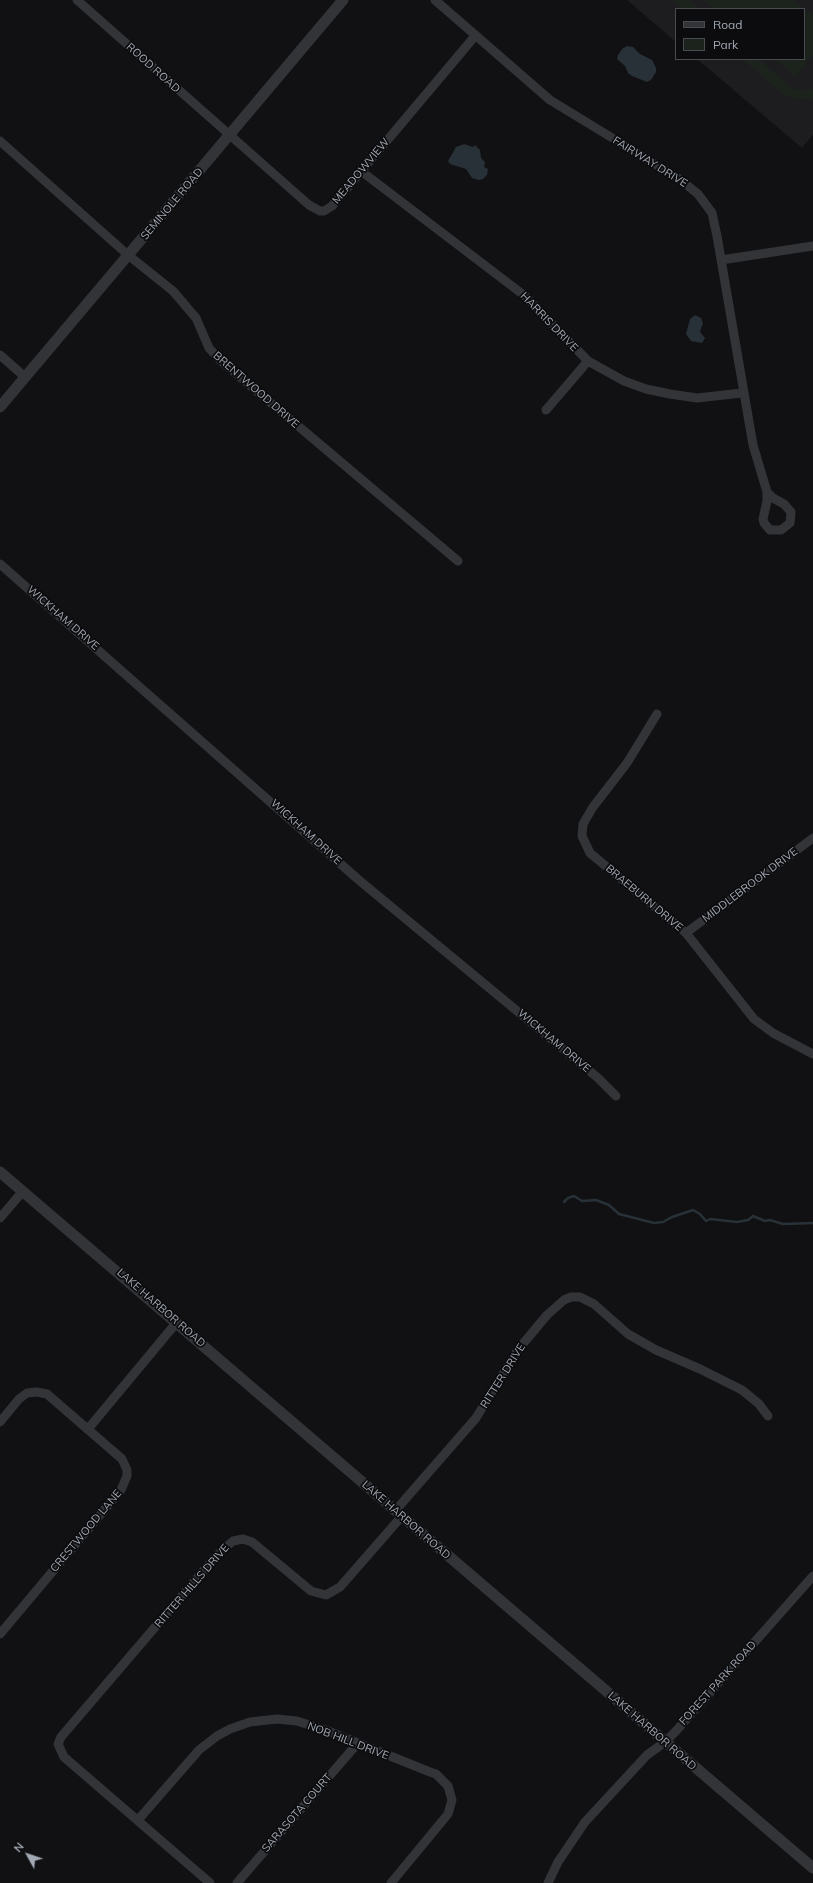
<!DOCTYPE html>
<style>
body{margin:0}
#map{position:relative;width:813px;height:1883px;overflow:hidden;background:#111113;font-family:Mulish,sans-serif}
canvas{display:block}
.legend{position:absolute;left:675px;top:8px;width:130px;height:52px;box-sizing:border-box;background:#0c0c0e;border:1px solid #484b50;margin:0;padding:5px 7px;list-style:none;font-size:12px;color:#a2a9b4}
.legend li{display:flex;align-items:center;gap:8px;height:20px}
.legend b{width:20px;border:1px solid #484b50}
.north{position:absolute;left:8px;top:1835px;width:40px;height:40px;-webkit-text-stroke:3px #0c0c0e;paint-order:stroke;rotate:310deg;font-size:11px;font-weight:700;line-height:16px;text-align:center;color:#a2a9b4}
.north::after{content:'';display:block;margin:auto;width:14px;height:18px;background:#a2a9b4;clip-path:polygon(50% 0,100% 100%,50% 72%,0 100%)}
</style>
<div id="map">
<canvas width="813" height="1883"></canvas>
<ul class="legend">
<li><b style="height:5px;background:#323438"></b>Road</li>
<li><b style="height:11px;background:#1c231c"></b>Park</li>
</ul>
<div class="north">N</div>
</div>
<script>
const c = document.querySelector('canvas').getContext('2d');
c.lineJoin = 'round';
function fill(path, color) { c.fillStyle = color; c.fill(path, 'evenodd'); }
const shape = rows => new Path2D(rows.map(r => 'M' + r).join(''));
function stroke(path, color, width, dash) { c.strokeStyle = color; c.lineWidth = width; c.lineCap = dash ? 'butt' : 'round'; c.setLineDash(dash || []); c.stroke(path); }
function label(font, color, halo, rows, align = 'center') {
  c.font = font + ' Mulish,sans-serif'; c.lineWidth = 3.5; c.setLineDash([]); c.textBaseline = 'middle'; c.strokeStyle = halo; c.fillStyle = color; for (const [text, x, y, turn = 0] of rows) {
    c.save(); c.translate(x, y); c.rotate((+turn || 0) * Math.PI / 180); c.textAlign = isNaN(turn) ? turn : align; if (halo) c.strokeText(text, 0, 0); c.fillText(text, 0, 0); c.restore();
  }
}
fill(shape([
 [627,0,813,0,813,135,802,148,697,59,804,59,804,9,676,9,676,42]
]), '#1d1d20');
fill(shape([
 [672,0,689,0,699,9,683,9],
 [704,0,794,0,813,16,813,55,795,76,775,59,804,59,804,9,714,9],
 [742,59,758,59,790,87,798,90,813,89,813,100,787,97]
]), '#1c231c');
fill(shape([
 [627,46,633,47,640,54,652,60,656,68,656,72,651,80,647,82,632,76,628,73,625,66,617,59,618,55,622,49],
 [464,144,473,147,475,145,480,150,481,158,485,162,484,167,488,169,487,175,483,179,479,180,472,178,466,169,450,164,448,161,456,147],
 [695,315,701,318,703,323,700,332,705,338,702,343,691,341,686,334,690,319]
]), '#283137');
stroke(shape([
 [564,1202,568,1198,574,1196,582,1201,596,1200,609,1205,619,1214,654,1223,663,1222,672,1217,693,1210,700,1214,706,1221,710,1219,737,1222,748,1220,753,1216,765,1221,770,1220,783,1224,813,1223]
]), '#283137', 2.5);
stroke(shape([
 [77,0,309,205,320,211,324,211,332,206,475,36],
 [435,0,550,100,678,178,698,194,712,213,717,236,753,445,767,492,767,501,763,519,764,523,770,530,781,530,790,523,791,512,784,504,773,498,767,492],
 [0,141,128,255,173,291,196,318,209,348,220,360,458,561],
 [361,171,525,296,588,361,624,381,646,389,670,394,697,398,742,393],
 [721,260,813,246],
 [0,355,25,377],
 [546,410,588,361],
 [0,564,360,881,598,1078,616,1096],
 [657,714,627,763,593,807,583,824,582,836,590,853,686,933,754,1019,773,1033,813,1054],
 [686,933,813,838],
 [0,1218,23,1191],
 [0,1422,19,1399,27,1393,37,1392,47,1394,122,1459,127,1470,127,1476,121,1490,0,1634],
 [88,1429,177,1322],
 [395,1511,476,1418,517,1351,547,1315,564,1300,571,1297,580,1297,594,1304,628,1334,656,1350,700,1369,742,1390,759,1404,768,1416],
 [138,1820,199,1750,217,1736,230,1729,250,1722,277,1719,297,1721,328,1731,430,1772,436,1774,448,1786,452,1800,448,1814,391,1883],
 [210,1883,64,1757,58,1744,61,1737,216,1556,233,1541,243,1539,252,1542,311,1591,326,1595,340,1587,402,1516],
 [237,1883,357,1744],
 [548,1883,558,1862,585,1822,647,1755,665,1742,676,1731,813,1576]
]), '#323438', 9);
stroke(shape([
 [0,407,343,0],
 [0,1172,813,1868]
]), '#323438', 11);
label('11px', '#a2a9b4', '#0c0c0e', [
 ["ROOD ROAD",153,68,42],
 ["FAIRWAY DRIVE",650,162,32],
 ["MEADOWVIEW",361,171,-50],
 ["SEMINOLE ROAD",172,204,-50],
 ["HARRIS DRIVE",549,322,46],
 ["BRENTWOOD DRIVE",256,390,41],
 ["WICKHAM DRIVE",63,618,41],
 ["WICKHAM DRIVE",306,832,42],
 ["MIDDLEBROOK DRIVE",750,885,-37],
 ["BRAEBURN DRIVE",644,898,40],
 ["WICKHAM DRIVE",554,1041,40],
 ["LAKE HARBOR ROAD",161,1308,41],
 ["RITTER DRIVE",503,1376,-58],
 ["LAKE HARBOR ROAD",406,1520,41],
 ["CRESTWOOD LANE",86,1531,-50],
 ["RITTER HILLS DRIVE",192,1586,-49],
 ["FOREST PARK ROAD",718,1683,-48],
 ["LAKE HARBOR ROAD",652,1731,41],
 ["NOB HILL DRIVE",348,1741,21],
 ["SARASOTA COURT",297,1813,-49]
]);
</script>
